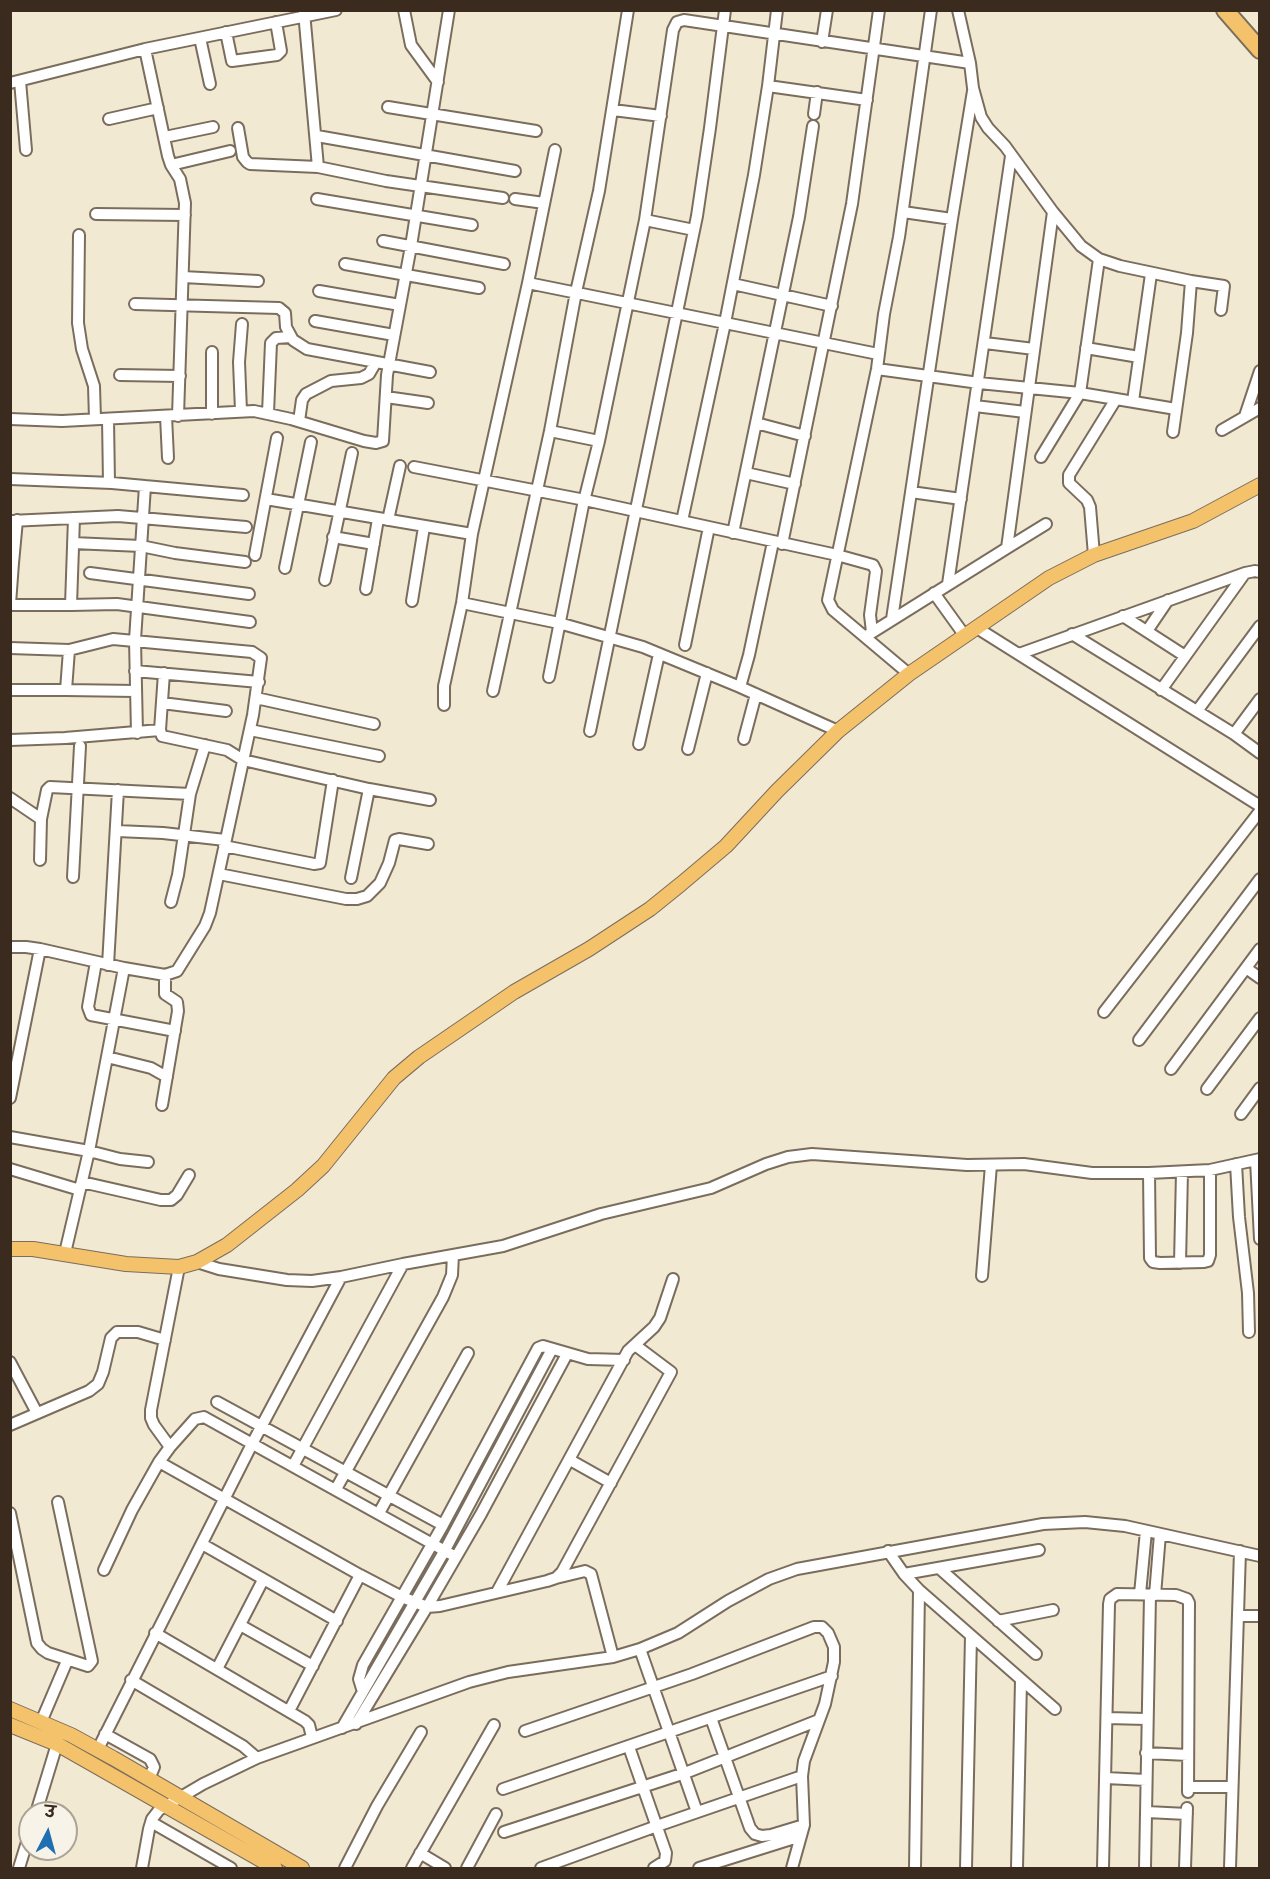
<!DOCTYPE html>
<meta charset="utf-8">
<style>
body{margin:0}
#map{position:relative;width:1270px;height:1879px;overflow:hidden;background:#f2e9d3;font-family:"Gochi Hand","Playpen Sans Deva",sans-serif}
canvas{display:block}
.frame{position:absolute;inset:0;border:12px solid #3b2a1e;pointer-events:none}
.north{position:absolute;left:18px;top:1801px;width:60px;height:60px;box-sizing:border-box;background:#f7f3e8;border:2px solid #aca397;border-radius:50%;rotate:6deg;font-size:16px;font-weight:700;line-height:24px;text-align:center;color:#3b2a1e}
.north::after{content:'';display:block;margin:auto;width:21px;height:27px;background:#1f6fb2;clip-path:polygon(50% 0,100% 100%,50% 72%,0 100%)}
</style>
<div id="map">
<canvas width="1270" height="1879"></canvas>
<div class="frame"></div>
<div class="north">उ</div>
</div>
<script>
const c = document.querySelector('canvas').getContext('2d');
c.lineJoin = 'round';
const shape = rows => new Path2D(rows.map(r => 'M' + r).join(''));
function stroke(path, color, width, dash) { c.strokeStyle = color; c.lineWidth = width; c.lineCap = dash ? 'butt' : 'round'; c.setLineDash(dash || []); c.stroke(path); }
const minor = shape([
 [404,10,411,45,438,82],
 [958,10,970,63],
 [304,12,318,167],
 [226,32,232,61,277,55,281,51,276,22],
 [200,38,210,84],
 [822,42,827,10],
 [145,49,168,156,171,165,180,179,185,203,178,416],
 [20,81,26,150],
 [10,83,145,49,336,10],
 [768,86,867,100],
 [388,107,536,131],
 [613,110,661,116],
 [814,114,817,92],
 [109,119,158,108],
 [238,128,243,157,247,162,250,164,318,167,386,181,503,198],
 [317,136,515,171],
 [165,137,213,127],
 [171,165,230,151],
 [317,199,472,225],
 [515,199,544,203],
 [903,212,952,219],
 [96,214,185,215],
 [645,220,694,230],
 [79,235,78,323,82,349,94,386,95,419],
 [383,241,504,264],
 [345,264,479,288],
 [183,277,258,281],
 [1191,281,1224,286,1221,310],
 [528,283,878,354],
 [733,284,832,306],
 [319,291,400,305],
 [135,304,279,308,285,313,286,327,293,340,307,349,430,372],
 [315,321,394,335],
 [985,343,1034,349],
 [1086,348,1139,357],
 [877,369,979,383,1080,393,1176,409],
 [120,375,180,376],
 [386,397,428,403],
 [1133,401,1151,274],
 [975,406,1025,412],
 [241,411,239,362,242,324],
 [268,413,271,343,276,338,291,337],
 [212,414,212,352],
 [166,416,168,458],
 [1245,416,1260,371],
 [10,419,62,421,254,411,291,419,364,441,376,443,383,441,387,375,411,246,449,10],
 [108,419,109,483],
 [299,421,302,400,306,394,331,381,361,378,369,374,376,362],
 [756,423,805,436],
 [1222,430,1260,408],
 [550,431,599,441],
 [1041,457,1080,393,1099,259],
 [414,467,585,500,837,555,873,565,876,571,870,615,872,632],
 [746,473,795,484],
 [10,479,112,483,243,495],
 [911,492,961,499],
 [266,499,472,534],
 [388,520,400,466],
 [10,521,118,516,246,527],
 [682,521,725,323,754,175,768,86,777,10],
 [733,533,799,217,813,126],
 [333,537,374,544],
 [73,543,141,546,175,553,245,562],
 [782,544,852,204,879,10],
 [1007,548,1046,524],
 [255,555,277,438],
 [1094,555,1090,507,1087,500,1069,483,1069,475,1116,399],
 [10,563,13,563,17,520],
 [285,568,311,442],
 [90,573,249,594],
 [325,580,352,453],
 [948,584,1011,156],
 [366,589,378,519],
 [934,593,965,636],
 [412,601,424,527],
 [462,603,559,623,643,647,740,687,838,731],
 [10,604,13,563],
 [10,605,71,605,74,518],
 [71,605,117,604,250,622],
 [1123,616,1185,656],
 [892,619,952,219,973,91],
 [977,628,1260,806],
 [1147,631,1168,600],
 [1072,634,1234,734,1260,753],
 [868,635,1007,548,1053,212],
 [685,645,709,527],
 [10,648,69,650,66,690,10,690],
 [69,650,113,639,252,652,261,658,253,715,210,913,205,926,177,971,165,975,124,968],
 [1019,654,1245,573,1255,571,1260,572],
 [135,671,259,682],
 [164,673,160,730,162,736,227,750,243,760,369,789,430,800],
 [909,674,833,610,828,600,877,369,884,314,899,237,931,10],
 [549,677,583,505,599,441,645,220,673,30,677,22,684,20,970,63,973,88,981,117,988,128,1005,146,1053,212,1081,246,1099,259,1120,266,1191,281,1187,333,1173,432],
 [740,687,749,655,773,542],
 [66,690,136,691],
 [1161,690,1245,573],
 [493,691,550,431,576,292,599,191,628,10],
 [256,698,374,724],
 [162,703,226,711],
 [444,705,444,686,462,603,472,534,528,283,555,150],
 [1197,711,1260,626],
 [250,730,379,756],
 [590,731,697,216,710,128,725,10],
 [137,733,135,640,145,486],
 [1234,734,1260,699],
 [744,739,756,694],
 [10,740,65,738,160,730],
 [639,744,659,654],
 [688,749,707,673],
 [10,798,41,819],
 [117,831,163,833,225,840],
 [224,846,314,864,320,863,333,780],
 [40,860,41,819,47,790,50,787,190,794],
 [219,874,346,899,357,899,367,896,380,883,389,863,395,840,399,839,428,844],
 [73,877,80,746],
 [351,878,369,789],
 [171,902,178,875,190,794,205,745],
 [10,947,26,947,40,949,124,968,89,1151,65,1253],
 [96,962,88,1007,91,1015,175,1031],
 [108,965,118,790],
 [1246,968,1260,978],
 [1104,1012,1260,811],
 [1139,1040,1260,879],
 [107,1057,151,1068,167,1077],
 [1171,1069,1260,949],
 [1207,1089,1260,1018],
 [10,1098,40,949],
 [162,1105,178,1011,177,1002,165,994,165,975],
 [1241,1114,1260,1088],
 [10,1137,89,1151,120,1159,148,1162],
 [1256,1160,1260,1239],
 [1236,1164,1239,1217,1248,1293,1249,1332],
 [10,1169,80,1190],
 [1149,1173,1150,1258,1153,1262,1160,1263,1204,1262,1208,1261,1210,1255,1210,1170],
 [82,1182,161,1200,171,1200,177,1195,189,1175],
 [197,1262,219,1269,287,1280,312,1281,341,1277,403,1264,503,1246,601,1214,711,1188,766,1164,788,1157,812,1154,967,1165,1024,1164,1092,1173,1149,1173,1210,1170,1260,1159],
 [1180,1263,1182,1172],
 [179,1267,151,1410,151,1418,154,1425,170,1447,159,1462,360,1575,402,1597,427,1607,356,1724],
 [982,1276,991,1165],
 [10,1362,37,1413],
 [217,1402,443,1525],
 [10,1425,89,1391,98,1384,103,1372,111,1338,117,1332,138,1332,165,1340],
 [170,1447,195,1419,204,1417,456,1557],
 [570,1460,611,1483],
 [293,1466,403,1264],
 [336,1489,443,1297,452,1275,453,1255],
 [10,1513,37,1643,42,1649,48,1653,88,1666,92,1661,58,1502],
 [379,1513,468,1353],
 [202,1544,337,1621],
 [888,1551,904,1574,919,1590,1055,1709],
 [939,1568,1036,1654],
 [104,1570,132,1510,159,1462],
 [904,1574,1039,1550],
 [556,1578,585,1571,591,1574,613,1657],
 [497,1592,628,1351,654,1327,660,1318,673,1279],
 [1140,1594,1146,1531],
 [1155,1595,1160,1534],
 [427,1607,440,1606,547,1581,556,1578,562,1572,671,1372,635,1345],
 [427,1607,481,1514,567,1354],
 [1238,1616,1260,1616],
 [998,1621,1053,1610],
 [240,1625,313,1666],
 [155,1633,305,1721,309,1725,312,1737],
 [640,1649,697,1812],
 [217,1669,263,1580],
 [131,1680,243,1746,257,1758],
 [363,1692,359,1679,363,1665,443,1525,538,1348,543,1346,588,1359,624,1360],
 [289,1711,360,1575],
 [711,1718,750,1828,755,1834,762,1836,771,1835,804,1825],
 [1107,1718,1146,1719],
 [41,1722,67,1661],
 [342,1728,445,1550,552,1349],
 [525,1731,692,1674,814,1627,822,1627,828,1633,834,1647,834,1662,825,1704,804,1761,802,1776,804,1825,792,1868],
 [105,1734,150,1759,154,1767,149,1779],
 [629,1747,666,1853,665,1861,654,1868],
 [98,1749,252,1444,341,1277],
 [1146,1753,1188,1755],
 [1106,1778,1146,1780],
 [1188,1787,1232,1787],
 [503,1789,832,1676],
 [1147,1812,1187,1814],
 [36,1813,57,1744],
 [151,1822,231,1868],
 [504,1832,685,1773,819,1720],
 [420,1853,445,1868],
 [19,1868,30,1832],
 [142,1868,149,1829,152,1819,159,1810,203,1784,257,1758,469,1682,508,1672,613,1657,640,1649,678,1633,728,1601,769,1579,797,1569,1043,1524,1085,1522,1125,1526,1260,1556],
 [345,1868,377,1806,421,1732],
 [412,1868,494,1725],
 [467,1868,496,1814],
 [541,1868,657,1826,802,1776],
 [699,1868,801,1836],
 [915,1868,919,1590],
 [966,1868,971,1636],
 [1017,1868,1021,1680],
 [1103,1868,1109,1604,1110,1599,1117,1594,1176,1595,1187,1599,1189,1603,1188,1792],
 [1145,1868,1150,1595],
 [1185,1868,1187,1808],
 [1230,1868,1240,1551]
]);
const major = shape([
 [10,1249,33,1249,126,1264,179,1267,197,1262,227,1245,297,1190,323,1166,394,1078,419,1057,514,992,589,949,650,909,681,884,726,846,777,791,838,731,909,674,1049,578,1094,555,1193,521,1260,485],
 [10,1709,71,1735,113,1758,302,1868],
 [10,1725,57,1744,275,1868]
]);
const highway = shape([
 [1225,10,1260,50]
]);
stroke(minor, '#7b6d5d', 14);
stroke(major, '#7b6d5d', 16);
stroke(highway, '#7b6d5d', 20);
stroke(minor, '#fff', 10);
stroke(major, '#f4c26a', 14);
stroke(highway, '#f4c26a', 16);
</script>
